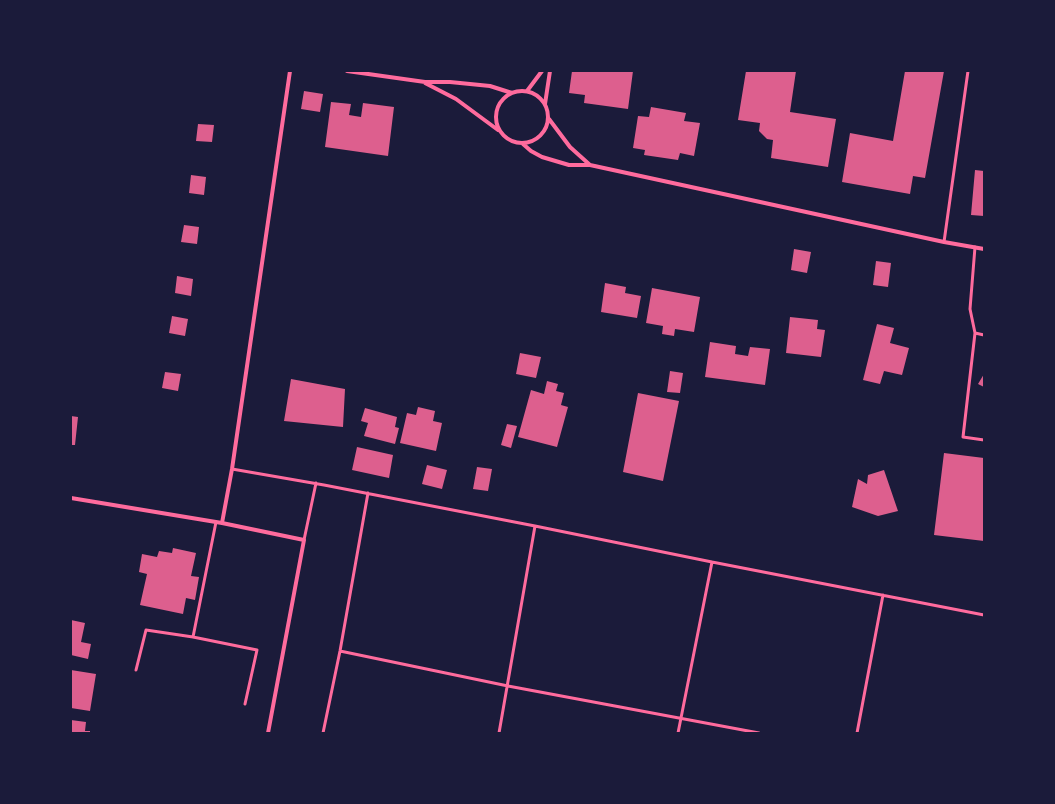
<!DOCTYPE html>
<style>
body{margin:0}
#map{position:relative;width:1055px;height:804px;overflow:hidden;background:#1b1b3a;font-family:"Space Grotesk",sans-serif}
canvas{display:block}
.frame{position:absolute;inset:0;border:72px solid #1b1b3a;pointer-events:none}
</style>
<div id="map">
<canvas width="1055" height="804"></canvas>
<div class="frame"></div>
</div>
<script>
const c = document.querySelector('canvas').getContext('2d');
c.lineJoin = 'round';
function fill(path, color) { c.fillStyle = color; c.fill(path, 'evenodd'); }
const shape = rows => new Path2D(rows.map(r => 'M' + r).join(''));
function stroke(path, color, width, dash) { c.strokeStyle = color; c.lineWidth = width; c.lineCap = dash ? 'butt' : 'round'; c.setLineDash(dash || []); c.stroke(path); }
fill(shape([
 [572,71,633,71,628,109,584,103,585,95,569,93],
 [746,71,796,71,790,112,836,119,828,167,771,158,773,140,767,139,759,131,760,123,738,120],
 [905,71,944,71,925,178,913,176,910,194,842,182,850,133,893,141],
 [304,91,323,94,320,112,301,109],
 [331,102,351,104,349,115,361,117,363,103,394,107,388,156,325,147],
 [651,107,686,113,684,121,700,123,694,156,680,153,678,160,644,155,645,150,633,148,638,116,649,117],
 [198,124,214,125,212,142,196,141],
 [975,170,984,171,984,216,971,215],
 [191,175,206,177,204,195,189,193],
 [184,225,199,227,197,244,181,242],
 [794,249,811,252,807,273,791,270],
 [876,261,891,263,888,287,873,285],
 [177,276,193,279,191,296,175,293],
 [605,283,626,287,625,293,641,296,637,318,601,312],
 [652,288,700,297,694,332,675,329,674,336,662,334,663,326,646,323],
 [172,316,188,319,185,336,169,333],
 [790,317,818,320,817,329,825,330,821,357,786,353],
 [877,324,894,328,890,343,909,348,902,375,884,371,880,384,863,380],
 [710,342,736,346,735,354,748,356,750,347,770,349,765,385,705,377],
 [520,353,541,357,536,378,516,374],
 [670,371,683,373,680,393,667,392],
 [165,372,181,374,178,391,162,388],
 [984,374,984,387,978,384],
 [291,379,345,389,343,427,284,421],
 [547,381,558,384,556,391,564,393,561,405,568,407,557,447,518,437,531,390,544,394],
 [638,393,679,401,663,481,623,472],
 [418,407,435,411,433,421,442,423,436,451,400,443,407,413,416,415],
 [365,408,397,417,395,427,399,428,395,444,364,436,368,423,361,421],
 [71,416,78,417,75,445,71,445],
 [507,424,517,426,511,448,501,445],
 [357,447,393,455,389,478,352,470],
 [944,453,984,458,984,541,934,535],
 [427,465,447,470,442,489,422,484],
 [477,467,492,469,488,491,473,489],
 [884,470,898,511,878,516,852,507,858,479,867,484,868,475],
 [173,548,196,553,191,576,199,577,195,600,186,598,183,614,140,605,147,574,139,572,142,554,157,557,159,551,172,553],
 [71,620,85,623,81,642,91,644,88,659,71,655],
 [71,670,96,674,90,711,71,708],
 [71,720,86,722,85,731,90,731,90,733,71,733]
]), '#dd5f8e');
stroke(shape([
 [944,242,968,71],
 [975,247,970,309,975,333,963,437,984,440],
 [975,333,984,335],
 [232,469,324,485,535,526,712,562,678,733],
 [304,540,316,483],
 [712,562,984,615],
 [193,637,216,522],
 [340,651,508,686,759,733],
 [136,670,146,630,193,637,257,650,245,704],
 [323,733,340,651,368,493],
 [499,733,535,526],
 [857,733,883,595]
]), '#ff6b9d', 3);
stroke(shape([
 [347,71,425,82,450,82,490,86,512,93],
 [425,83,456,99,498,130],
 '496 117a26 26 0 1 1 52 0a26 26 0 1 1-52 0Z',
 [527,91,542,71],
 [545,104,550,71],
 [549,119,570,147,590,165],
 [523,144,531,151,542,157,569,165,590,165,944,242,984,249],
 [71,498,222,523,304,540,268,733],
 [222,523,232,469,290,71]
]), '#ff6b9d', 4);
</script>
